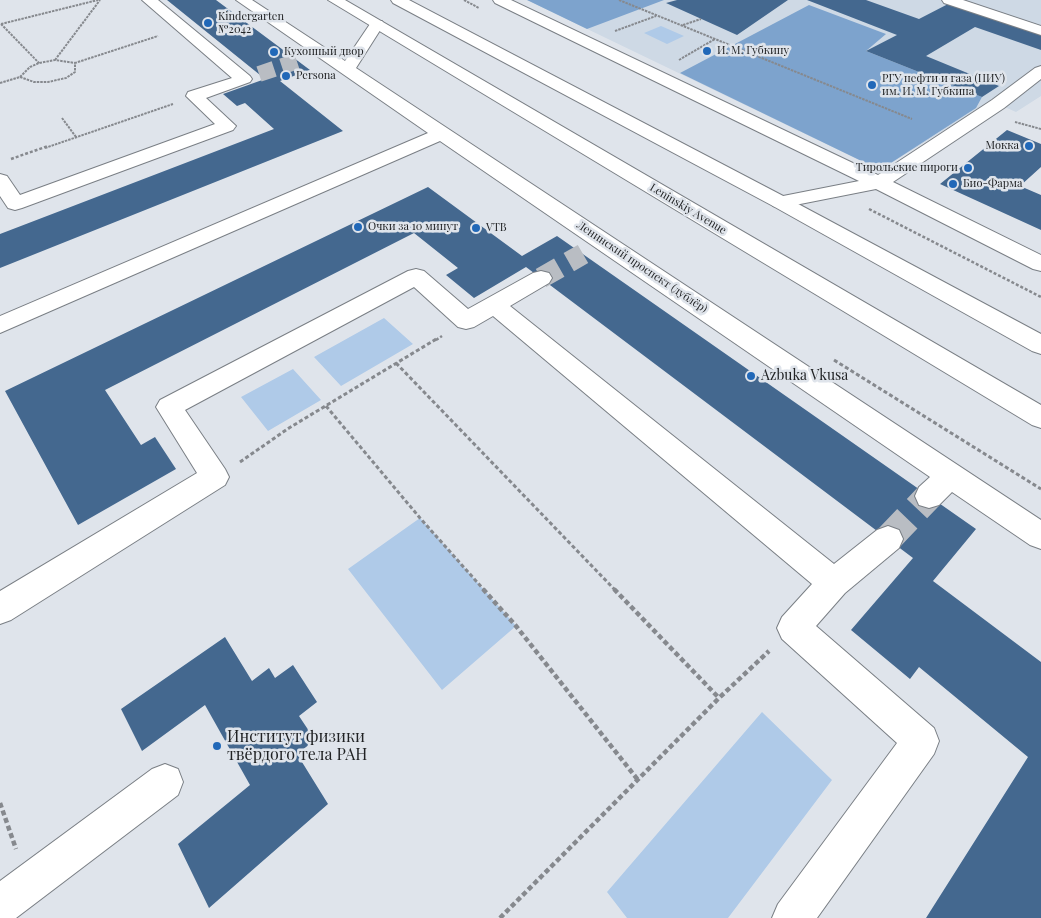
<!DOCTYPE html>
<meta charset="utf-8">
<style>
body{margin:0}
canvas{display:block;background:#dfe4eb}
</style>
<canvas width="1041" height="918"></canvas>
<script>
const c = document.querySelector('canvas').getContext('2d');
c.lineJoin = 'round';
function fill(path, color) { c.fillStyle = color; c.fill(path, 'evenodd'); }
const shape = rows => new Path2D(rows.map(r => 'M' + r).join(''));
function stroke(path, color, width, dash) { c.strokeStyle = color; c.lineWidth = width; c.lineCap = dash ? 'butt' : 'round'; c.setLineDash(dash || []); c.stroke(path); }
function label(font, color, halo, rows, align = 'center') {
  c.font = font + ' "Playfair Display",serif'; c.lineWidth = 5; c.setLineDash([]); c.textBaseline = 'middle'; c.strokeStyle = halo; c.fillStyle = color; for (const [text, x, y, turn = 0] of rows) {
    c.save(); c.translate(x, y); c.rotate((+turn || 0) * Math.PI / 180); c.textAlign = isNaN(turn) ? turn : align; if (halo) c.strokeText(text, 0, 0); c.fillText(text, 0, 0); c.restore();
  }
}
fill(shape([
 [527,0,1041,0,1041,96,1016,112,991,101,880,170]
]), '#ced9e5');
fill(shape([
 [661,26,684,36,667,44,644,33],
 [384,318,413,344,341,386,314,357],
 [293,369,321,400,268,431,241,397],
 [420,518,516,626,442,690,348,569],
 [762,712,832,780,728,918,627,918,607,892]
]), '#afcae8');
fill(shape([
 [527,0,664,0,587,29],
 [809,5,886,34,866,51,982,97,976,108,880,170,680,73]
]), '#7da3cd');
fill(shape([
 [167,0,216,0,298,61,310,70,280,81,343,131,0,268,0,234,274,129,245,103,237,106,223,94,265,79],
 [677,0,788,0,737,35,666,3],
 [807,0,866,0,919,19,950,3,1041,34,1041,50,975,27,926,56,999,86,982,97,866,51,897,35],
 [1007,130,1041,144,1041,167,1020,186,1041,195,1041,230,940,184],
 [428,187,522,256,557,236,976,529,933,581,1041,662,1041,918,926,918,1028,757,919,667,910,679,851,630,913,558,526,267,474,298,446,275,458,268,414,233,105,390,141,445,155,437,176,469,78,525,5,391],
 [225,637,252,681,269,668,275,678,293,665,317,702,299,716,315,740,297,754,328,804,209,908,178,844,250,785,205,705,142,751,121,709]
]), '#44688f');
stroke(shape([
 [259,74,298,61]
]), '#b9bdc3', 16, [16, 8]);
stroke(shape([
 [541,278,583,254]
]), '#b9bdc3', 21, [21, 11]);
stroke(shape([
 [888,539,929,496]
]), '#b9bdc3', 28, [28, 14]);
const minor = shape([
 [142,0,158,0,250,76,252,79,250,82,206,98,236,126,233,130,22,208,15,210,8,208,0,196,0,174,7,176,20,195,215,124,186,96,188,92,232,78,142,0],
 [236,0,252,0,345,61,372,21,382,21,384,24,356,68,1041,520,1041,549,1030,545,952,492,939,505,929,508,919,505,915,496,919,487,930,477,440,141,0,333,0,316,428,133,236,0],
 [493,0,511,0,878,175,992,100,1035,68,1041,66,1041,79,1004,108,893,182,1041,255,1041,271,1033,269,876,189,780,208,773,206,770,202,773,198,859,181,495,3,493,0],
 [942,0,963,0,1041,26,1041,35,944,3,942,0],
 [416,269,424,271,468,309,533,273,541,271,549,273,552,278,549,283,510,306,834,564,877,530,888,526,899,530,903,539,899,548,845,593,816,626,934,728,939,741,934,754,817,918,772,918,778,904,897,743,782,639,777,628,782,617,812,584,493,316,474,327,466,329,458,327,414,287,185,410,225,469,229,477,225,485,11,620,0,624,0,591,197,473,156,407,160,400,408,271,416,269],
 [165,764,178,769,183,782,178,795,16,918,0,918,0,881,152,769,165,764]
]);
const major = shape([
 [328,0,345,0,1041,405,1041,428,1032,425,328,0],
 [391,0,409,0,787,198,1041,334,1041,354,1032,351,773,206,393,3,391,0]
]);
stroke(minor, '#7a7f85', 2);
stroke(major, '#7a7f85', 2);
stroke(shape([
 [464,0,479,8],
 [619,0,912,119],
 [1,24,98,0],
 [1,24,39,63],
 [683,25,701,19],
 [615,31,656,16],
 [55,60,100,0],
 [679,60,715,39],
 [20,77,30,67,39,63,55,60,75,63],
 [0,83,20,77,34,82,48,82,66,78,75,72,75,63,158,36],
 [62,118,76,137],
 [1015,122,1041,129],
 [45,148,173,104]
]), '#86898e', 2, [2.5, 1]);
stroke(shape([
 [11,159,48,146],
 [869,209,1041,297],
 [436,340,442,336]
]), '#86898e', 2.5, [3, 2]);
stroke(shape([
 [834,360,1041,489],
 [396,363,616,591],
 [326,406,420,518,485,591],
 [240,462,289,428,438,338]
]), '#86898e', 3, [4, 2.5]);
stroke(shape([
 [483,589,516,626,638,780],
 [614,589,719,698],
 [0,803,16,849],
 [500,918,719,698,769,651]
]), '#86898e', 4.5, [5, 3]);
fill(minor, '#fff');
fill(major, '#fff');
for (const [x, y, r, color] of [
 [208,23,5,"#2168b8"],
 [707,51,5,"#2168b8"],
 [274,52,5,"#2168b8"],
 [286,76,5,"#2168b8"],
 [872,85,5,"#2168b8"],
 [1029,146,5,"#2168b8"],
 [968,168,5,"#2168b8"],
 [953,184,5,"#2168b8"],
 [358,227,5,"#2168b8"],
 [476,228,5,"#2168b8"],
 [751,376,5,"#2168b8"],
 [217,746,5,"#2168b8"]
]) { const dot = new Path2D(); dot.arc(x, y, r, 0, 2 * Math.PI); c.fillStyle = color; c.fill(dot); stroke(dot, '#dfe4eb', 2); }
label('11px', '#202224', '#dfe4eb', [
 ["Kindergarten",218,17],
 ["№2042",218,30],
 ["И. М. Губкину",717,51],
 ["Кухонный двор",284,52],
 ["Persona",296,76],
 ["РГУ нефти и газа (НИУ)",882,79],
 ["им. И. М. Губкина",882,92],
 ["Мокка",1019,146,"right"],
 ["Тирольские пироги",958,168,"right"],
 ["Био-Фарма",963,184],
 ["Очки за 10 минут",368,227],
 ["VTB",486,228]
], 'left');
label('11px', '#202224', '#dfe4eb', [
 ["Leninskiy Avenue",688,209,31],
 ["Ленинский проспект (дублёр)",642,267,34]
]);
label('14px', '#202224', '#dfe4eb', [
 ["Azbuka Vkusa",761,376]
], 'left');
label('16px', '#202224', '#dfe4eb', [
 ["Институт физики",227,737],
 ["твёрдого тела РАН",227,755]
], 'left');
</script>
